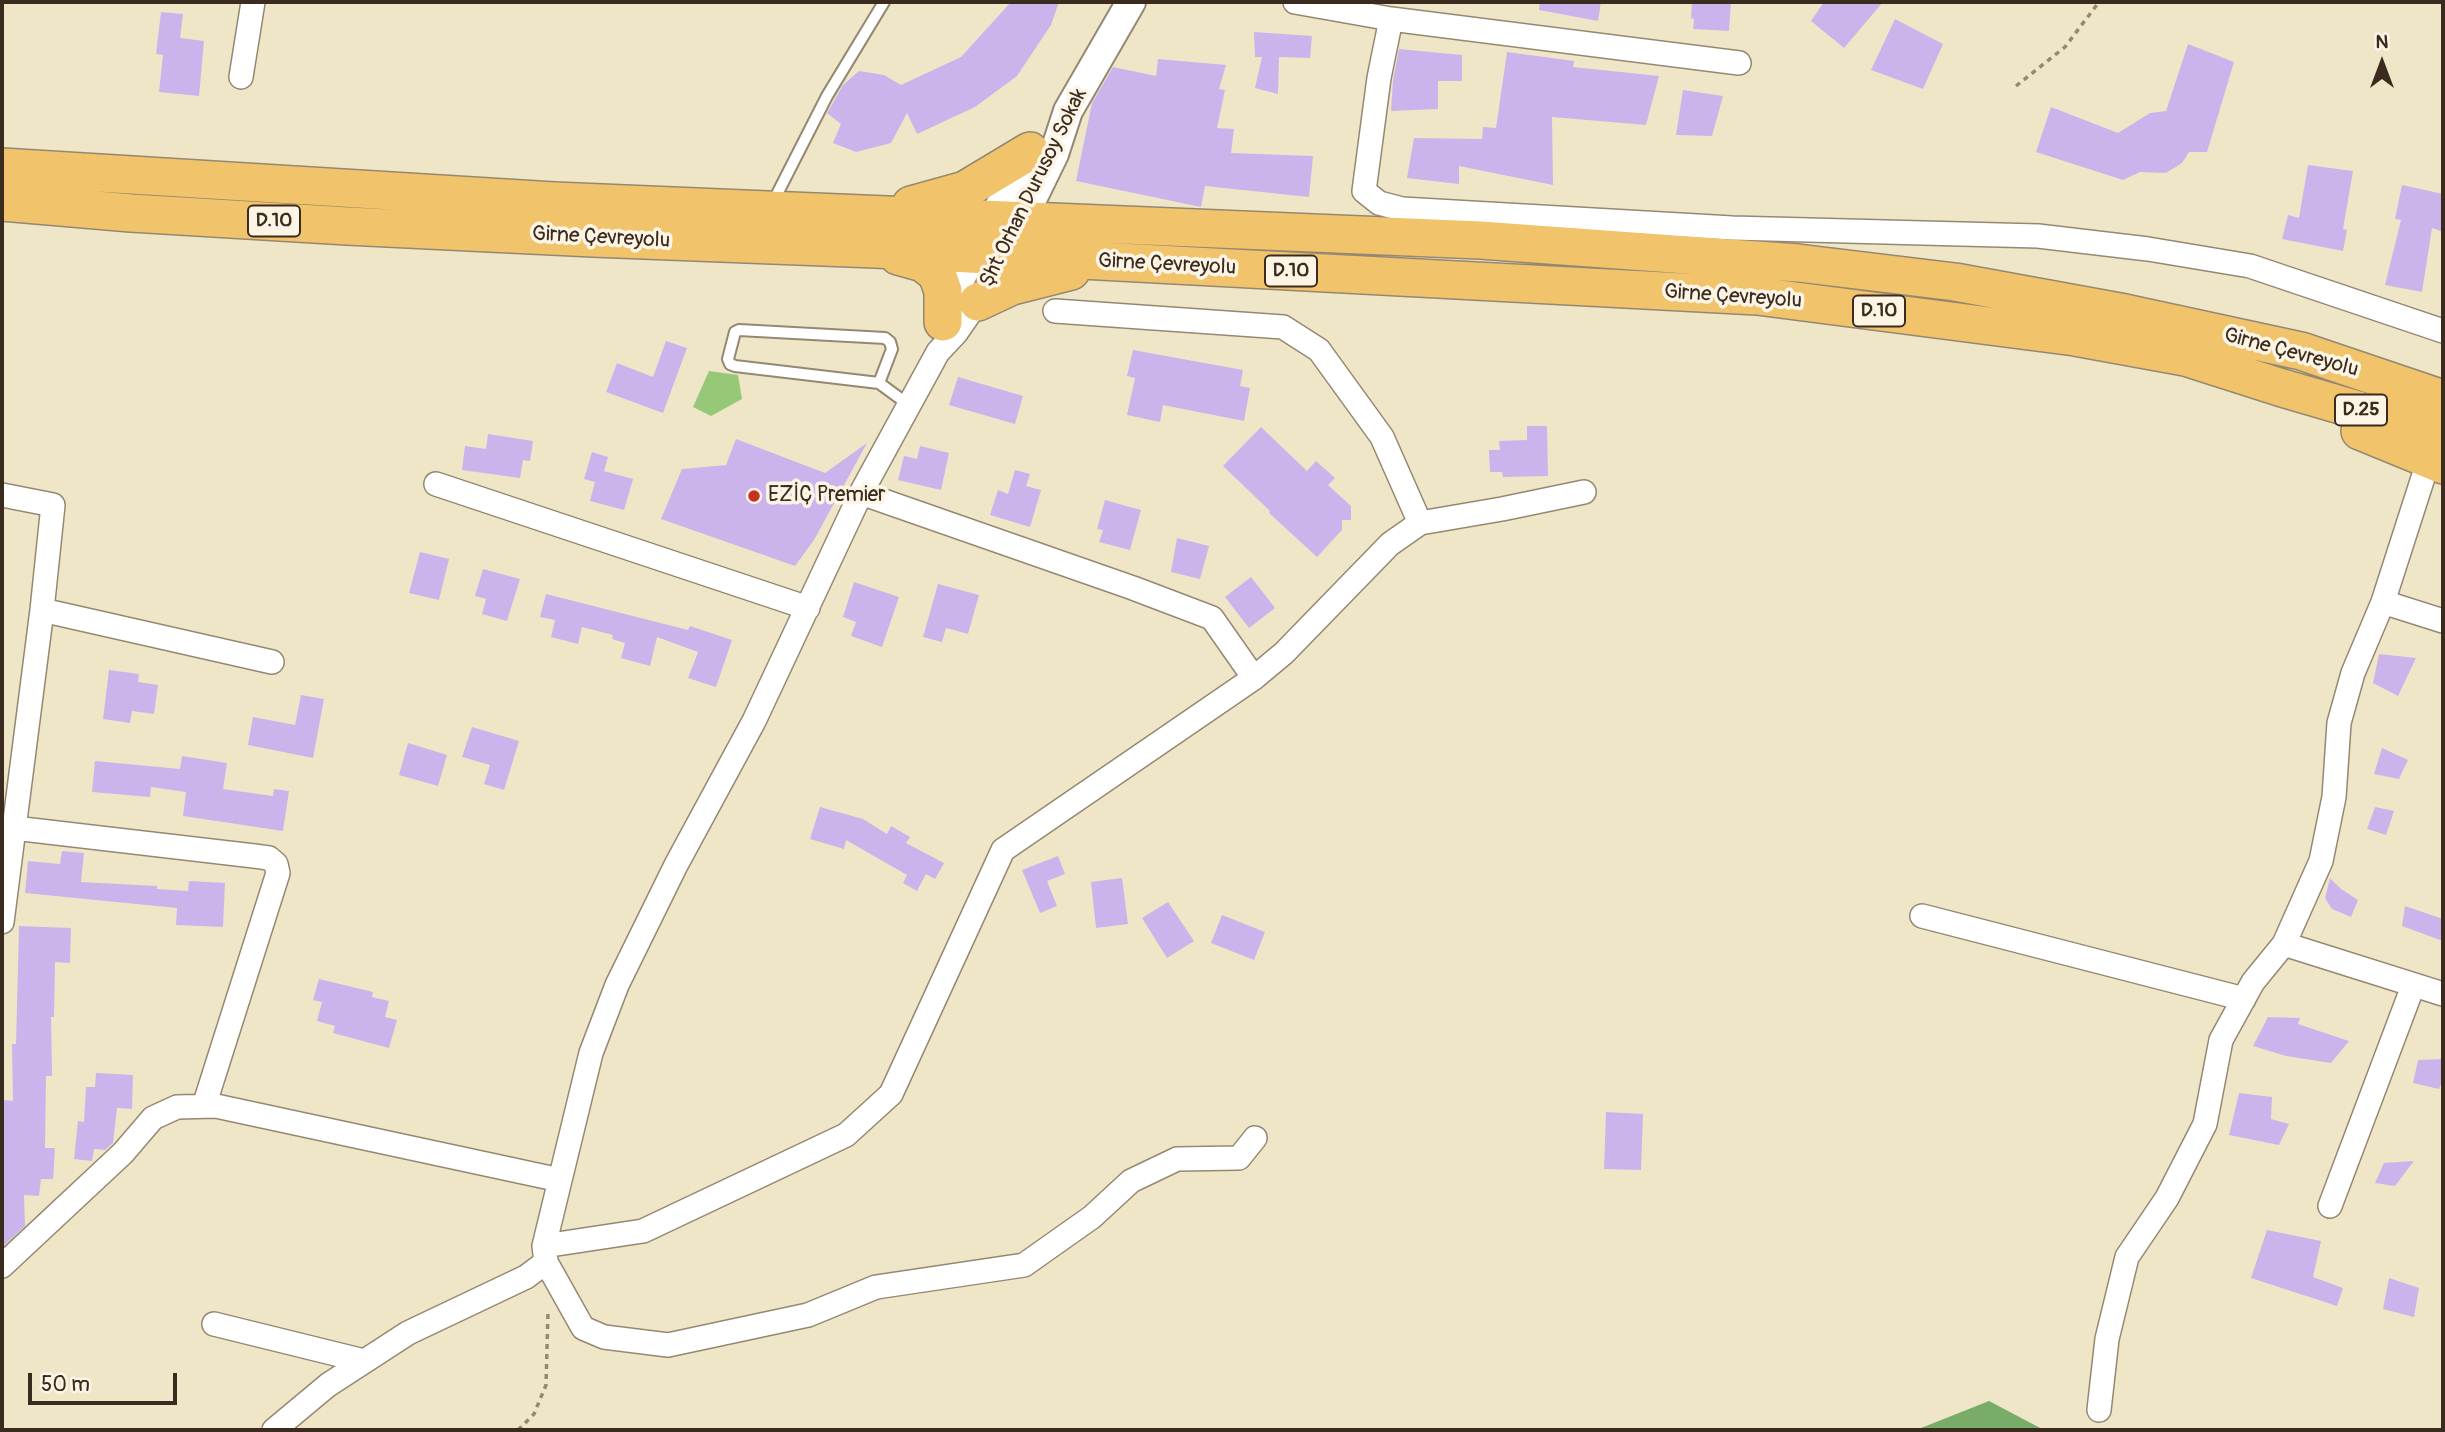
<!DOCTYPE html>
<meta charset="utf-8">
<style>
body{margin:0}
#map{position:relative;width:2445px;height:1432px;overflow:hidden;background:#efe6c8;font-family:Pangolin,sans-serif}
canvas{display:block}
.frame{position:absolute;inset:0;border:4px solid #3b2a1e;pointer-events:none}
.north{position:absolute;left:2347px;top:28px;width:70px;height:70px;-webkit-text-stroke:5px #fcf5e5;paint-order:stroke;rotate:0deg;font-size:19px;font-weight:700;line-height:28px;text-align:center;color:#3b2a1e}
.north::after{content:'';display:block;margin:auto;width:24px;height:32px;background:#3b2a1e;clip-path:polygon(50% 0,100% 100%,50% 72%,0 100%)}
.scale{position:absolute;left:28px;top:1373px;width:149px;height:32px;box-sizing:border-box;border:4px solid #3b2a1e;border-top:0;padding-left:9px;font-size:21px;line-height:24px;white-space:nowrap;color:#3b2a1e;-webkit-text-stroke:5px #fcf5e5;paint-order:stroke}
</style>
<div id="map">
<canvas width="2445" height="1432"></canvas>
<div class="frame"></div>
<div class="north">N</div>
<div class="scale">50 m</div>
</div>
<script>
const c = document.querySelector('canvas').getContext('2d');
c.lineJoin = 'round';
function fill(path, color) { c.fillStyle = color; c.fill(path, 'evenodd'); }
const shape = rows => new Path2D(rows.map(r => 'M' + r).join(''));
function stroke(path, color, width, dash) { c.strokeStyle = color; c.lineWidth = width; c.lineCap = dash ? 'butt' : 'round'; c.setLineDash(dash || []); c.stroke(path); }
function label(font, color, halo, rows, align = 'center') {
  c.font = font + ' Pangolin,sans-serif'; c.lineWidth = 7; c.setLineDash([]); c.textBaseline = 'middle'; c.strokeStyle = halo; c.fillStyle = color; for (const [text, x, y, turn = 0] of rows) {
    c.save(); c.translate(x, y); c.rotate((+turn || 0) * Math.PI / 180); c.textAlign = isNaN(turn) ? turn : align; if (halo) c.strokeText(text, 0, 0); c.fillText(text, 0, 0); c.restore();
  }
}
fill(shape([
 [709,371,738,375,742,399,711,416,693,407]
]), '#97c878');
fill(shape([
 [1989,1401,2044,1430,1916,1430]
]), '#79ac68');
fill(shape([
 [1011,2,1059,2,1051,25,1017,76,975,107,917,134,907,113,891,143,856,152,833,143,841,124,827,113,843,85,859,71,884,75,901,85,961,57],
 [1540,2,1601,2,1598,21,1539,10],
 [1692,2,1731,2,1729,31,1693,29,1694,19,1691,18],
 [1824,2,1883,2,1844,48,1811,21],
 [161,12,183,14,180,38,204,41,199,96,159,92,163,55,156,54],
 [1895,19,1943,44,1923,89,1871,70],
 [1254,32,1312,36,1310,58,1279,57,1278,94,1255,88,1262,57,1255,57],
 [2188,44,2234,62,2207,152,2189,152,2182,163,2166,173,2140,172,2123,180,2036,152,2051,107,2118,133,2150,113,2166,111],
 [1399,49,1462,55,1462,81,1438,81,1438,109,1391,111,1393,80],
 [1507,52,1574,61,1573,67,1659,76,1646,125,1552,117,1553,185,1459,166,1459,184,1407,178,1414,138,1482,139,1483,127,1496,128],
 [1158,59,1226,65,1219,89,1225,90,1217,128,1234,129,1231,153,1313,156,1309,197,1205,186,1201,207,1076,181,1092,103,1113,67,1156,76],
 [1683,90,1723,96,1712,136,1676,135],
 [2308,165,2353,171,2343,229,2347,230,2343,251,2282,239,2288,215,2299,218],
 [2402,185,2443,194,2443,232,2432,228,2422,292,2385,285,2401,220,2395,219],
 [666,341,687,348,663,413,606,392,617,363,653,377],
 [1133,350,1243,370,1240,386,1250,388,1244,421,1163,405,1160,422,1127,415,1135,378,1127,376],
 [958,377,1023,396,1015,424,949,405],
 [1527,426,1547,426,1548,476,1503,477,1502,472,1490,472,1489,450,1500,450,1499,441,1527,440],
 [1261,427,1307,471,1316,461,1335,478,1328,485,1351,506,1351,520,1342,520,1342,530,1317,557,1269,513,1270,511,1223,466],
 [488,434,533,441,530,461,523,460,520,478,462,470,465,446,486,449],
 [736,439,825,473,867,443,814,540,795,566,661,519,682,469,726,465],
 [920,446,949,453,941,490,898,480,904,456,917,459],
 [592,452,608,457,604,471,633,479,624,510,590,501,595,482,584,479],
 [1015,470,1030,474,1026,486,1041,490,1030,527,990,515,998,490,1008,494],
 [1105,500,1141,510,1130,550,1099,542,1103,530,1097,529],
 [1177,538,1209,546,1200,579,1171,572],
 [420,552,449,559,439,600,409,593],
 [483,569,520,579,507,621,482,614,486,599,475,596],
 [1251,577,1275,608,1249,628,1225,597],
 [854,582,899,597,882,647,851,636,856,622,843,617],
 [938,584,979,595,968,634,946,628,942,642,923,637],
 [546,594,688,630,690,626,732,640,716,687,688,678,698,652,657,637,650,666,621,658,625,643,612,639,613,635,582,627,578,644,551,637,555,620,540,617],
 [2379,654,2416,658,2398,696,2373,683],
 [109,670,139,674,138,682,158,685,154,714,132,711,130,723,103,719],
 [301,695,324,699,313,758,248,745,253,717,295,725],
 [472,727,519,741,504,790,484,784,490,765,462,757],
 [408,743,447,755,438,786,399,775],
 [2382,748,2408,760,2399,779,2374,774],
 [182,756,227,763,223,789,273,796,274,789,289,791,283,831,183,816,186,792,151,787,150,797,92,792,95,761,180,769],
 [820,807,863,819,887,834,891,826,910,837,906,843,944,863,935,879,926,874,917,891,903,883,907,875,846,840,844,849,810,839],
 [2375,807,2394,811,2386,835,2367,829],
 [62,851,84,853,81,882,157,886,157,889,188,891,189,881,225,883,223,927,176,925,177,908,25,893,28,861,60,864],
 [1058,856,1065,874,1047,881,1057,906,1040,913,1022,870],
 [1122,878,1128,924,1096,928,1091,882],
 [2330,878,2341,889,2358,900,2351,917,2332,909,2325,898],
 [1168,902,1194,941,1167,958,1142,918],
 [2405,906,2443,919,2443,941,2402,926],
 [1222,915,1265,932,1254,960,1211,943],
 [19,926,71,928,70,963,55,962,54,1017,51,1017,52,1076,46,1076,45,1148,55,1148,53,1179,41,1179,39,1196,24,1195,25,1226,2,1247,4,1100,13,1101,12,1044,16,1044],
 [319,979,373,992,372,997,389,1001,385,1017,397,1020,389,1048,333,1033,335,1026,317,1021,322,1002,313,1000],
 [2268,1017,2300,1018,2298,1024,2349,1041,2331,1063,2286,1056,2253,1046],
 [2443,1059,2443,1079,2439,1089,2413,1083,2418,1060],
 [96,1073,133,1075,132,1109,117,1108,113,1143,105,1150,94,1149,92,1161,74,1159,78,1121,84,1122,86,1087,95,1087],
 [2239,1093,2272,1097,2271,1119,2289,1124,2279,1145,2229,1135],
 [1606,1112,1643,1114,1641,1170,1604,1169],
 [2414,1161,2395,1186,2375,1183,2384,1163],
 [2267,1230,2321,1241,2313,1277,2343,1288,2337,1306,2251,1278],
 [2389,1278,2419,1288,2414,1317,2383,1309]
]), '#cbb4ec');
const service = shape([
 [772,204,827,96,884,2],
 [879,383,892,349,890,342,885,338,739,330,735,332,728,359,730,364,735,366,879,383,909,405]
]);
const minor = shape([
 [1295,2,1391,19,1739,63],
 [1391,19,1379,78,1364,191,1379,203,1402,209,1732,228,2038,236,2148,249,2250,266,2443,331],
 [241,77,253,2],
 [1055,311,1283,327,1319,350,1382,437,1420,523],
 [948,312,974,256],
 [436,484,808,608],
 [861,493,1133,588,1212,618,1254,678],
 [2,495,53,505,42,610,2,922],
 [2383,602,2443,621],
 [42,610,272,662],
 [14,828,254,856,269,858,276,864,278,873,204,1106],
 [1922,916,2244,999],
 [2284,944,2443,994],
 [2330,1206,2413,986],
 [544,1246,643,1231,846,1135,891,1094,1003,850,1254,678,1284,653,1390,544,1420,523,1502,509,1584,492],
 [546,1262,583,1328,604,1337,668,1345,808,1315,876,1287,1024,1265,1092,1217,1131,1181,1177,1159,1239,1158,1255,1138],
 [2,1266,123,1153,153,1118,177,1107,216,1106,560,1180],
 [214,1324,364,1361],
 [2099,1410,2107,1339,2127,1257,2167,1198,2205,1124,2221,1040,2253,982,2284,944,2321,861,2334,797,2339,723,2353,673,2383,602,2429,459],
 [274,1430,328,1385,408,1333,526,1277,546,1262,544,1246,591,1053,617,985,676,865,754,721,861,493,938,352,956,333,985,291]
]);
const tertiary = shape([
 [984,235,1028,154],
 [1014,236,1054,154,1068,111,1131,2]
]);
const trunk = shape([
 [2,167,554,201,1480,240,1798,263,1955,282,2125,313,2301,351,2443,399],
 [2,202,131,213,347,226,593,238,875,249,1757,296,2075,337,2185,357,2279,387,2443,435],
 [911,205,965,190,1030,151],
 [898,256,923,263,937,274,943,291,943,322],
 [978,302,1012,286,1071,271],
 [2360,431,2443,465]
]);
stroke(service, '#958873', 14);
stroke(minor, '#958873', 26);
stroke(tertiary, '#958873', 32);
stroke(trunk, '#958873', 40);
stroke(shape([
 [2016,86,2065,47,2099,2],
 [518,1430,534,1414,546,1385,548,1311]
]), '#958873', 3.5, [5, 5]);
stroke(service, '#fff', 10);
stroke(minor, '#fff', 23);
stroke(tertiary, '#fff', 28);
stroke(trunk, '#f1c36a', 37);
for (const [x, y, r, color] of [
 [754,496,7,"#c8321e"]
]) { const dot = new Path2D(); dot.arc(x, y, r, 0, 2 * Math.PI); c.fillStyle = color; c.fill(dot); stroke(dot, '#fcf5e5', 2.5); }
for (const [x, y, w] of [
 [274,221,52],
 [1291,271,52],
 [1879,311,52],
 [2361,410,52]
]) { const box = new Path2D(); box.roundRect(x - w / 2, y - 15.5, w, 31, 5); c.fillStyle = '#fcf5e5'; c.fill(box); stroke(box, '#3b2a1e', 2); }
label('bold 19px', '#3b2a1e', null, [
 ["D.10",274,221],
 ["D.10",1291,271],
 ["D.10",1879,311],
 ["D.25",2361,410]
]);
label('21px', '#3b2a1e', '#fcf5e5', [
 ["Şht Orhan Durusoy Sokak",1034,188,-64],
 ["Girne Çevreyolu",601,238,3],
 ["Girne Çevreyolu",1167,265,3],
 ["Girne Çevreyolu",1733,297,4],
 ["Girne Çevreyolu",2291,353,15]
]);
label('21px', '#3b2a1e', '#fcf5e5', [
 ["EZİÇ Premier",768,496]
], 'left');
</script>
